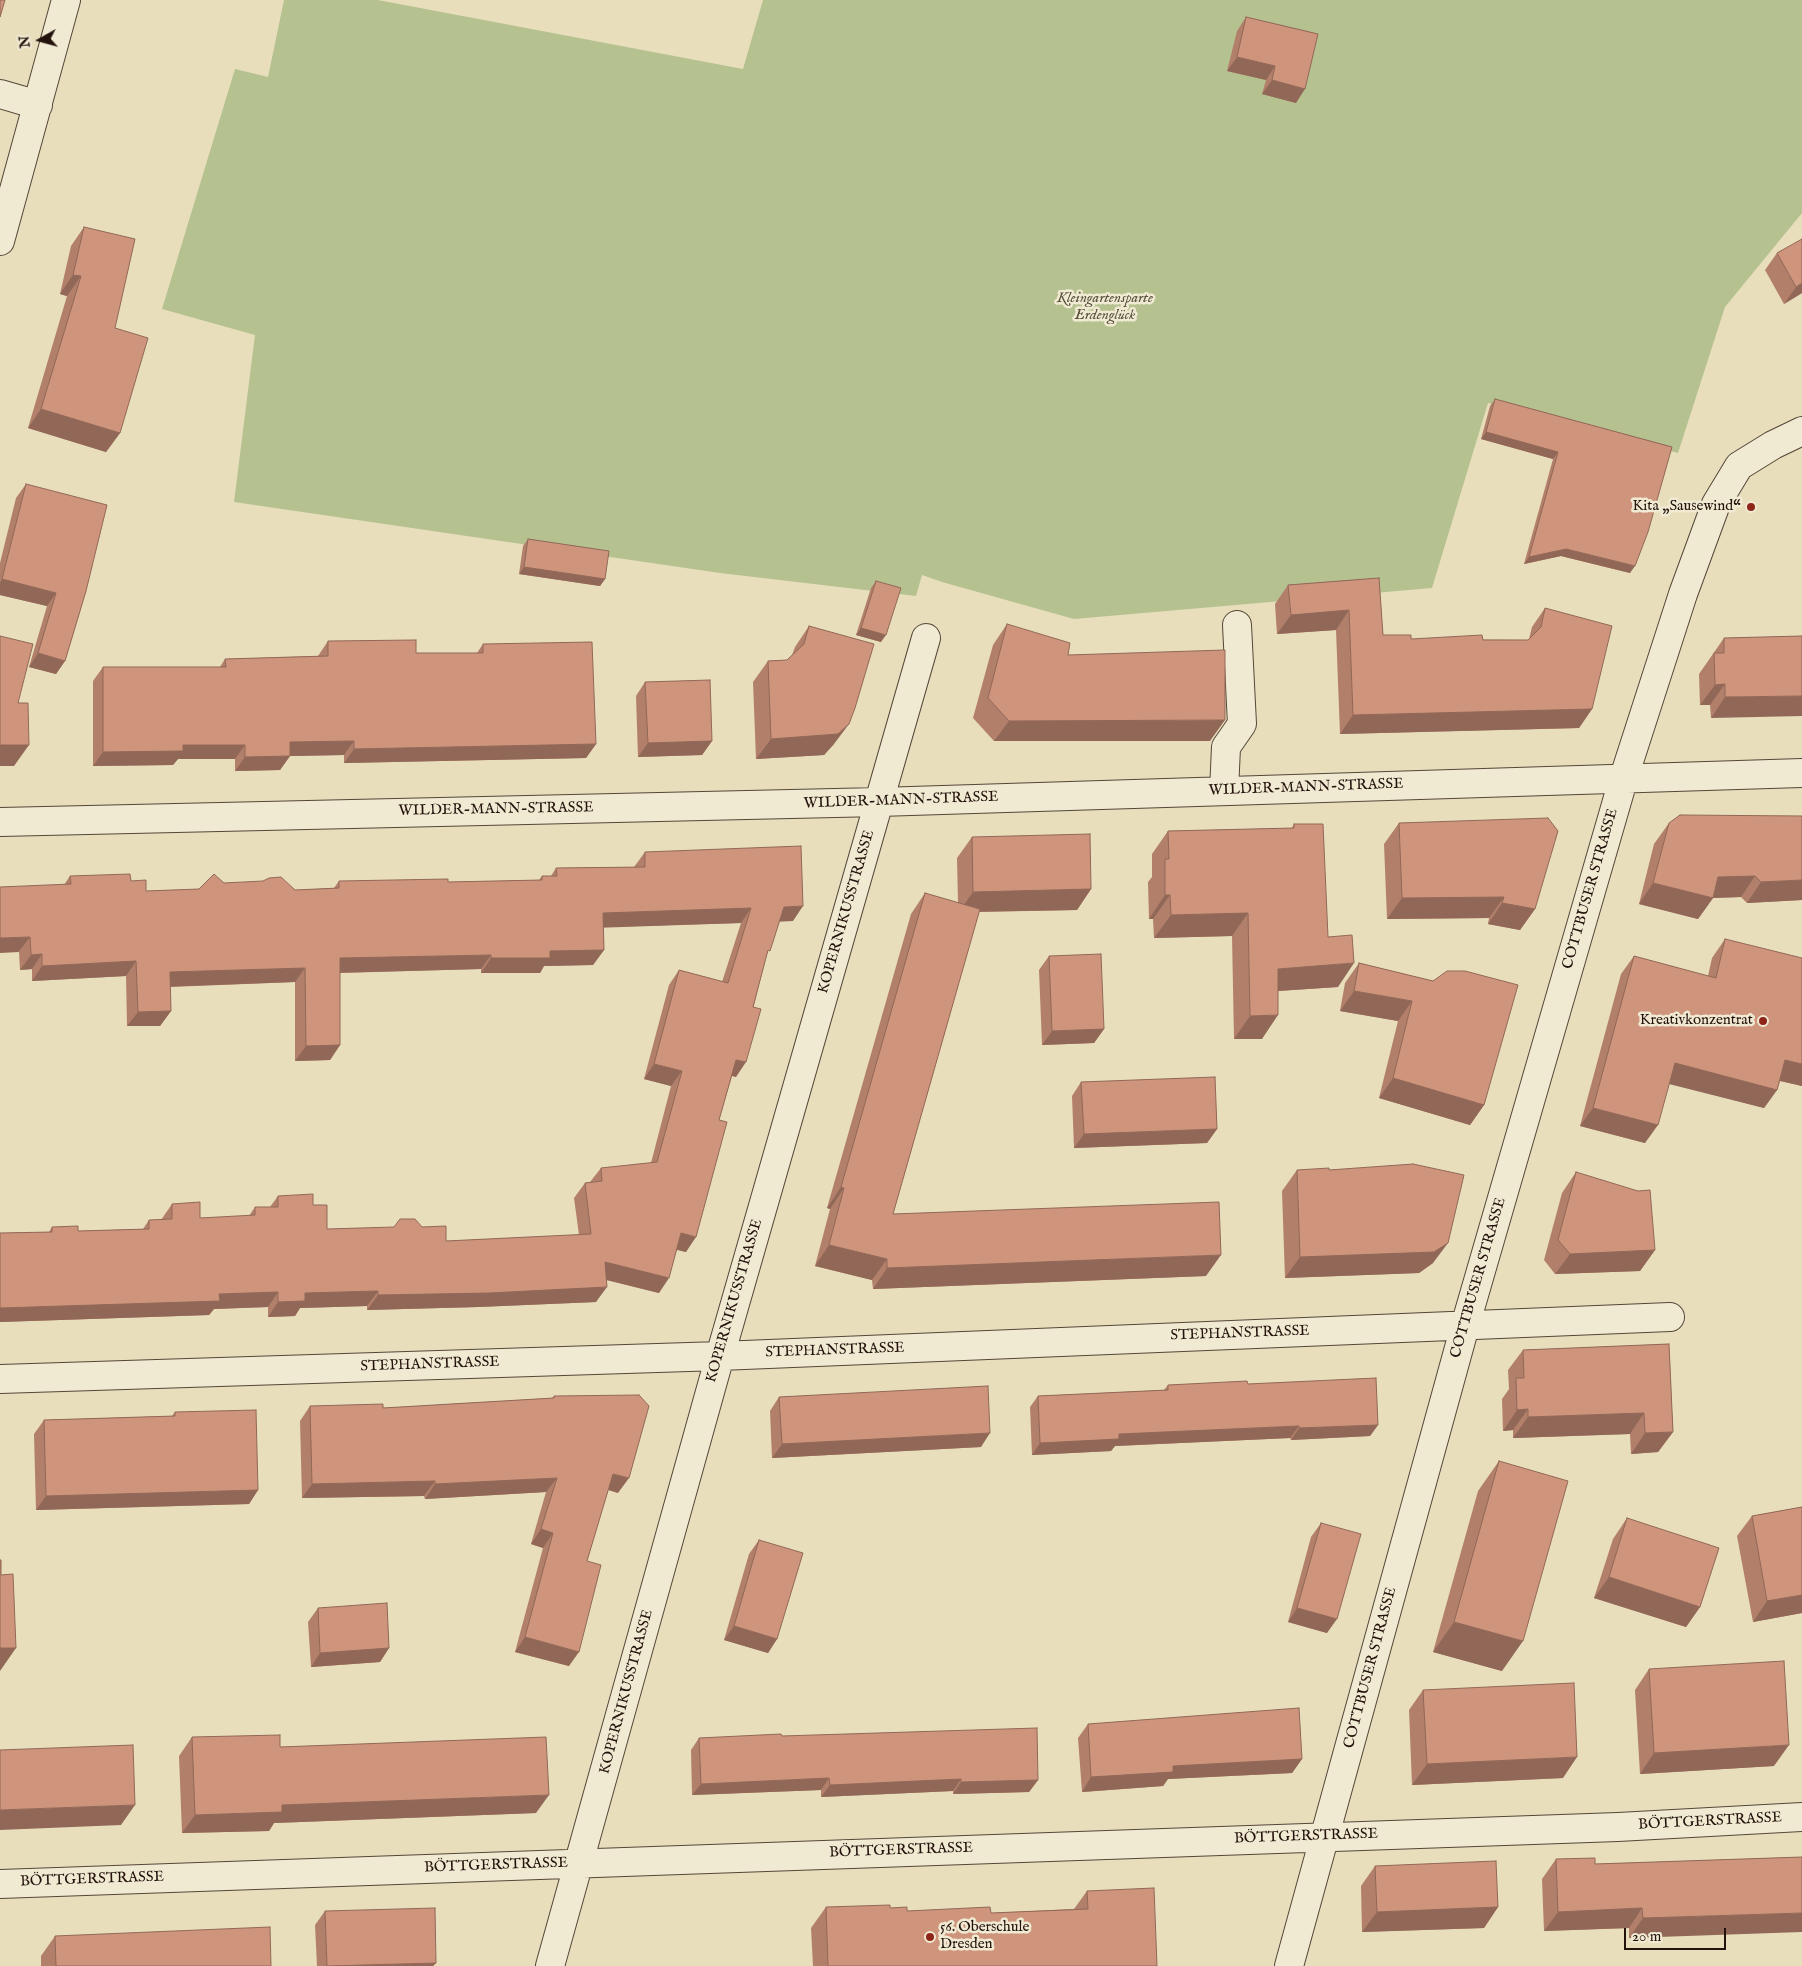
<!DOCTYPE html>
<meta charset="utf-8">
<style>
body{margin:0}
#map{position:relative;width:1802px;height:1966px;overflow:hidden;background:#e8debc;font-family:"IM FELL English",serif}
canvas{display:block}
.north{position:absolute;left:15px;top:15px;width:50px;height:50px;-webkit-text-stroke:4px #f0ead3;paint-order:stroke;rotate:263deg;font-size:14px;font-weight:700;line-height:20px;text-align:center;color:#24130c}
.north::after{content:'';display:block;margin:auto;width:18px;height:22px;background:#24130c;clip-path:polygon(50% 0,100% 100%,50% 72%,0 100%)}
.scale{position:absolute;left:1624px;top:1928px;width:102px;height:22px;box-sizing:border-box;border:2px solid #24130c;border-top:0;padding-left:6px;font-size:15px;line-height:18px;white-space:nowrap;color:#24130c;-webkit-text-stroke:4px #f0ead3;paint-order:stroke}
</style>
<div id="map">
<canvas width="1802" height="1966"></canvas>
<div class="north">N</div>
<div class="scale">20 m</div>
</div>
<script>
const c = document.querySelector('canvas').getContext('2d');
c.lineJoin = 'round';
function fill(path, color) { c.fillStyle = color; c.fill(path, 'evenodd'); }
const shape = rows => new Path2D(rows.map(r => 'M' + r).join(''));
function stroke(path, color, width, dash) { c.strokeStyle = color; c.lineWidth = width; c.lineCap = dash ? 'butt' : 'round'; c.setLineDash(dash || []); c.stroke(path); }
function label(font, color, halo, rows, align = 'center') {
  c.font = font + ' "IM FELL English",serif'; c.lineWidth = 5; c.setLineDash([]); c.textBaseline = 'middle'; c.strokeStyle = halo; c.fillStyle = color; for (const [text, x, y, turn = 0] of rows) {
    c.save(); c.translate(x, y); c.rotate((+turn || 0) * Math.PI / 180); c.textAlign = isNaN(turn) ? turn : align; if (halo) c.strokeText(text, 0, 0); c.fillText(text, 0, 0); c.restore();
  }
}
fill(shape([
 [284,0,378,0,743,69,763,0,1802,0,1802,213,1725,307,1678,453,1488,403,1432,588,1074,619,942,582,922,575,916,596,720,573,234,502,255,335,162,309,235,69,268,77]
]), '#b6c190');
const minor = shape([
 [0,94,38,105],
 [0,241,66,0],
 [1224,791,1226,747,1242,724,1237,625],
 [0,822,879,802,1802,773],
 [0,1379,720,1356,1670,1317],
 [0,1884,1618,1827,1802,1817],
 [550,1966,720,1356,926,638],
 [1289,1966,1465,1326,1624,777,1683,594,1716,504,1739,466,1773,445,1802,431]
]);
stroke(minor, '#554638', 30);
stroke(minor, '#f0ead3', 28);
fill(shape([
 [1246,17,1318,34,1296,103,1262,94,1266,80,1227,71,1237,31],
 [84,227,120,433,106,452,28,428,67,296,60,294,71,246],
 [1777,253,1802,293,1784,304,1765,270],
 [1495,399,1672,447,1630,573,1561,556,1524,564,1553,459,1481,439,1490,406],
 [26,484,86,591,65,661,56,674,29,667,47,606,0,595,0,563,16,498],
 [528,539,605,579,600,586,519,574,523,546],
 [1379,578,1383,635,1411,639,1528,640,1529,639,1532,627,1545,608,1592,709,1579,728,1340,734,1336,630,1277,634,1275,604,1288,585],
 [876,581,881,642,856,635,871,588],
 [1007,624,1068,655,1210,741,994,741,973,718,993,645],
 [809,626,834,744,824,755,756,759,753,682,768,661,787,660,792,655,795,647],
 [1802,636,1711,718,1710,705,1700,705,1699,674,1724,638],
 [328,641,416,653,477,653,483,644,596,744,586,758,344,763,344,755,290,756,280,770,235,771,235,759,178,759,173,765,93,766,93,681,103,667,220,667,225,659,318,656],
 [645,682,712,741,702,755,638,757,636,696],
 [1399,823,1535,909,1520,930,1488,924,1489,918,1387,919,1384,844],
 [1669,823,1802,900,1747,903,1741,897,1713,898,1698,919,1639,904,1654,844],
 [1294,824,1328,937,1338,987,1278,991,1262,1039,1234,1039,1232,936,1154,938,1153,919,1149,919,1148,882,1152,877,1152,854,1168,831,1292,828],
 [972,837,1091,889,1077,910,979,912,893,1214,1206,1276,873,1289,872,1280,815,1266,830,1209,827,1208,911,914,925,893,958,903,957,858],
 [645,852,793,921,779,921,766,957,736,1077,732,1076,719,1120,686,1252,677,1250,659,1293,606,1280,596,1302,478,1307,367,1310,367,1306,300,1308,295,1316,268,1317,268,1307,214,1309,209,1315,0,1322,0,1233,49,1232,52,1227,78,1231,143,1229,149,1220,161,1220,172,1204,200,1218,249,1216,255,1207,270,1207,278,1196,313,1205,327,1229,422,1227,446,1241,579,1235,574,1198,585,1183,590,1182,601,1168,651,1163,671,1086,644,1079,669,985,679,970,722,982,741,923,604,927,604,950,593,965,544,966,540,973,481,973,481,969,340,973,340,1045,330,1060,295,1061,295,982,170,987,171,1011,160,1026,127,1026,126,976,32,981,32,969,20,970,19,952,70,876,131,881,146,891,199,889,224,883,295,890,334,888,339,881,448,882,539,880,542,876,551,876,556,868,634,867],
 [1725,939,1802,1086,1780,1081,1777,1090,1764,1108,1669,1083,1645,1143,1580,1126,1621,974,1634,956,1708,976,1712,958],
 [1049,956,1104,1029,1094,1043,1042,1045,1039,970],
 [1359,963,1433,981,1484,1105,1470,1125,1379,1098,1398,1021,1340,1011,1345,983],
 [1081,1082,1217,1129,1207,1143,1074,1148,1072,1096],
 [1297,1170,1329,1170,1433,1263,1419,1273,1285,1278,1282,1191],
 [1576,1172,1655,1250,1640,1271,1555,1274,1544,1260,1562,1193],
 [1669,1344,1673,1432,1658,1452,1631,1454,1630,1434,1513,1438,1513,1430,1503,1431,1502,1399,1509,1389,1508,1370,1523,1350],
 [1248,1384,1378,1425,1370,1436,1291,1440,1290,1438,1115,1446,1111,1451,1032,1455,1030,1407,1038,1396,1164,1390,1168,1385],
 [554,1396,618,1493,608,1490,587,1561,569,1666,515,1652,543,1548,531,1544,546,1492,425,1499,424,1496,302,1498,300,1421,310,1406,383,1408,552,1398],
 [779,1397,981,1447,772,1458,770,1411],
 [175,1412,258,1490,249,1504,36,1510,34,1434,44,1420,172,1416],
 [1499,1461,1502,1671,1433,1652,1478,1491],
 [1802,1507,1802,1613,1753,1622,1737,1536,1752,1516],
 [1627,1518,1700,1607,1686,1627,1594,1598,1613,1539],
 [1321,1523,1327,1633,1288,1622,1311,1537],
 [759,1540,777,1639,768,1653,724,1640,749,1554],
 [318,1608,389,1648,380,1662,311,1667,308,1622],
 [1649,1669,1774,1766,1640,1774,1635,1690],
 [1423,1690,1563,1778,1412,1785,1409,1710],
 [1088,1724,1302,1759,1292,1773,1168,1779,1163,1786,1082,1792,1078,1738],
 [782,1736,1038,1780,1029,1792,953,1794,953,1791,821,1797,821,1790,692,1795,691,1750,699,1738],
 [192,1737,280,1747,536,1813,274,1823,269,1831,182,1833,179,1756],
 [1802,1857,1629,1938,1629,1928,1544,1931,1542,1879,1556,1859,1595,1864],
 [1375,1866,1498,1907,1484,1928,1362,1932,1361,1886],
 [1087,1891,1157,1966,813,1966,811,1928,826,1907,890,1908,907,1911,991,1913,1074,1909],
 [325,1911,436,1963,433,1966,317,1966,315,1925],
 [55,1936,271,1966,41,1966,41,1956]
]), '#b27f6b');
fill(shape([
 [1237,57,1275,66,1266,80,1227,71],
 [1272,80,1305,89,1296,103,1262,94],
 [73,275,81,276,67,296,60,294],
 [1802,283,1802,293,1784,304,1796,287],
 [41,409,120,433,106,452,28,428],
 [1486,432,1558,452,1553,459,1481,439],
 [1566,549,1635,566,1630,573,1561,556,1524,564,1529,557],
 [524,567,605,579,600,586,519,574],
 [2,579,56,593,47,606,0,595,0,583],
 [1349,610,1336,630,1277,634,1291,615],
 [861,628,886,635,881,642,856,635],
 [38,653,65,661,56,674,29,667],
 [1725,684,1710,705,1700,705,1715,685],
 [1802,696,1802,716,1711,718,1725,697],
 [1592,709,1579,728,1340,734,1353,715],
 [1225,720,1210,741,994,741,1009,721],
 [849,724,834,744,824,755,756,759,771,739],
 [354,741,344,755,290,756,280,770,235,771,245,757,290,742],
 [712,741,702,755,638,757,648,743],
 [596,744,586,758,344,763,354,749],
 [0,745,29,745,14,766,0,766],
 [183,745,245,745,235,759,178,759,173,765,93,766,103,752],
 [1755,876,1741,897,1711,898,1713,898,1698,919,1639,904,1653,883,1718,877],
 [1802,880,1802,900,1747,903,1761,882],
 [1091,889,1077,910,959,912,973,892],
 [1165,895,1170,895,1153,919,1149,919],
 [1504,897,1489,918,1387,919,1402,898],
 [1502,903,1535,909,1520,930,1488,924],
 [803,906,793,921,773,922,784,907],
 [751,908,741,923,593,928,603,913],
 [1248,913,1232,936,1154,938,1171,915],
 [30,937,19,952,0,953,0,938],
 [604,950,593,965,544,966,540,973,481,973,491,958,550,951],
 [42,954,32,969,20,970,31,955],
 [491,955,481,969,329,973,340,958],
 [136,961,126,976,32,981,42,966],
 [1354,963,1338,987,1262,992,1278,969],
 [305,968,295,982,159,987,170,972],
 [1354,991,1412,1001,1398,1021,1340,1011],
 [171,1011,160,1026,127,1026,138,1012],
 [1278,1015,1262,1039,1234,1039,1250,1016],
 [1104,1029,1094,1043,1042,1045,1052,1031],
 [340,1045,330,1060,295,1061,306,1046],
 [736,1060,746,1062,736,1077,726,1074],
 [1785,1060,1802,1064,1802,1086,1772,1079],
 [1675,1063,1777,1090,1764,1108,1661,1082],
 [654,1064,682,1071,671,1086,644,1079],
 [1393,1078,1484,1105,1470,1125,1379,1098],
 [1593,1108,1658,1125,1645,1143,1580,1126],
 [1217,1129,1207,1143,1074,1148,1084,1134],
 [841,1187,844,1188,830,1209,827,1208],
 [681,1233,696,1237,686,1252,671,1248],
 [1448,1243,1433,1263,1419,1273,1285,1278,1300,1257],
 [829,1245,887,1259,872,1280,815,1266],
 [1655,1250,1640,1271,1555,1274,1570,1254],
 [1221,1255,1206,1276,873,1289,887,1268],
 [605,1262,669,1278,659,1293,595,1277],
 [607,1287,596,1302,478,1307,367,1310,378,1295],
 [378,1291,367,1306,300,1308,295,1316,268,1317,278,1302,305,1293],
 [278,1292,268,1307,214,1309,209,1315,0,1322,0,1308,219,1294],
 [1528,1409,1513,1430,1503,1431,1517,1410],
 [1644,1413,1630,1434,1513,1438,1528,1417],
 [1378,1425,1370,1436,1291,1440,1299,1428],
 [1299,1426,1290,1438,1115,1446,1111,1451,1032,1455,1040,1443,1119,1434],
 [1673,1432,1658,1452,1631,1454,1645,1433],
 [990,1433,981,1447,772,1458,782,1444],
 [613,1474,629,1478,618,1493,603,1488],
 [557,1478,546,1492,425,1499,435,1484],
 [435,1481,424,1496,302,1498,312,1484],
 [258,1490,249,1504,36,1510,46,1496],
 [541,1529,553,1533,543,1548,531,1544],
 [1609,1577,1700,1607,1686,1627,1594,1598],
 [1802,1595,1802,1613,1753,1622,1767,1601],
 [1297,1608,1337,1619,1327,1633,1288,1622],
 [1454,1622,1523,1641,1502,1671,1433,1652],
 [734,1626,777,1639,768,1653,724,1640],
 [525,1637,579,1652,569,1666,515,1652],
 [0,1648,16,1648,0,1671],
 [389,1648,380,1662,311,1667,320,1653],
 [1789,1745,1774,1766,1640,1774,1654,1753],
 [1577,1757,1563,1778,1412,1785,1427,1764],
 [1302,1759,1292,1773,1168,1779,1163,1786,1082,1792,1091,1777,1173,1766],
 [829,1778,821,1790,692,1795,701,1784],
 [961,1779,953,1791,821,1797,830,1785],
 [1038,1780,1029,1792,953,1794,961,1782],
 [549,1795,536,1813,274,1823,269,1831,182,1833,195,1815,282,1805],
 [135,1805,121,1825,0,1830,0,1810],
 [1498,1907,1484,1928,1362,1932,1377,1912],
 [1642,1908,1629,1928,1544,1931,1558,1912],
 [1802,1913,1802,1932,1629,1938,1643,1918],
 [436,1963,433,1966,327,1966]
]), '#916857');
const building = shape([
 [0,0,5,0,0,17,0,0],
 [1246,17,1318,34,1305,89,1272,80,1275,66,1237,57,1246,17],
 [84,227,135,239,115,328,148,338,120,433,41,409,81,276,73,275,84,227],
 [1802,239,1802,283,1796,287,1777,253,1802,239],
 [1495,399,1672,447,1648,532,1635,566,1566,549,1529,557,1558,452,1486,432,1495,399],
 [26,484,107,505,86,591,65,661,38,653,56,593,2,579,26,484],
 [528,539,609,551,605,579,524,567,528,539],
 [1379,578,1383,635,1411,635,1411,639,1482,635,1483,640,1528,640,1541,627,1545,608,1612,626,1592,709,1353,715,1349,610,1291,615,1288,585,1379,578],
 [876,581,901,588,886,635,861,628,876,581],
 [1007,624,1070,643,1068,655,1225,650,1225,720,1009,721,988,698,1007,624],
 [809,626,874,644,855,708,849,724,838,734,771,739,768,661,787,660,804,644,809,626],
 [0,636,33,644,18,703,28,703,29,745,0,745,0,636],
 [1802,636,1802,696,1725,697,1725,684,1715,685,1714,653,1724,653,1724,638,1802,636],
 [416,640,416,653,483,653,483,644,592,642,596,744,354,749,354,741,290,742,290,756,245,757,245,745,183,745,183,751,103,752,103,667,226,667,225,659,328,656,328,641,416,640],
 [710,680,712,741,648,743,645,682,710,680],
 [1680,815,1802,816,1802,880,1761,882,1755,876,1718,877,1713,898,1653,883,1669,823,1680,815],
 [1548,818,1558,831,1535,909,1502,903,1504,897,1402,898,1399,823,1548,818],
 [1294,824,1323,824,1328,937,1352,935,1354,963,1278,969,1278,1015,1250,1016,1248,913,1171,915,1170,895,1165,895,1165,859,1169,859,1168,831,1294,828,1294,824],
 [1090,834,1091,889,973,892,972,837,1090,834],
 [801,846,803,906,784,907,770,951,768,950,753,1007,761,1009,746,1062,736,1060,719,1120,727,1122,696,1237,681,1233,669,1278,605,1262,607,1287,489,1293,378,1295,378,1291,305,1293,305,1301,278,1302,278,1292,219,1294,220,1301,0,1308,0,1233,52,1232,52,1227,78,1226,78,1231,149,1229,149,1220,172,1219,172,1204,200,1202,200,1218,255,1215,255,1207,278,1207,278,1196,313,1194,313,1205,327,1205,327,1229,394,1227,400,1219,415,1219,422,1227,446,1226,446,1241,591,1234,585,1183,602,1181,601,1168,657,1162,682,1071,654,1064,679,970,728,983,751,908,603,913,604,950,550,951,550,958,491,958,491,955,340,958,340,1045,306,1046,305,968,170,972,171,1011,138,1012,136,961,42,966,42,954,31,955,30,937,0,938,0,887,71,884,70,876,130,874,131,881,146,880,146,891,199,889,214,874,224,883,263,881,269,878,281,877,295,890,339,888,339,881,448,879,448,882,542,880,542,876,557,876,556,868,645,867,645,852,801,846],
 [925,893,980,909,893,1214,1219,1202,1221,1255,887,1268,887,1259,829,1245,844,1188,841,1187,925,893],
 [1725,939,1802,958,1802,1064,1785,1060,1777,1090,1675,1063,1658,1125,1593,1108,1634,956,1716,978,1725,939],
 [1101,954,1104,1029,1052,1031,1049,956,1101,954],
 [1359,963,1433,981,1447,971,1465,971,1518,985,1484,1105,1393,1078,1412,1001,1354,991,1359,963],
 [1215,1077,1217,1129,1084,1134,1081,1082,1215,1077],
 [1413,1164,1464,1175,1448,1243,1434,1252,1300,1257,1297,1170,1329,1168,1329,1170,1413,1164],
 [1576,1172,1638,1191,1650,1190,1655,1250,1570,1254,1558,1240,1576,1172],
 [1669,1344,1673,1432,1645,1433,1644,1413,1528,1417,1528,1409,1517,1410,1516,1378,1524,1378,1523,1350,1669,1344],
 [1376,1378,1378,1425,1299,1428,1299,1426,1119,1434,1119,1439,1040,1443,1038,1396,1168,1390,1168,1385,1247,1381,1248,1384,1376,1378],
 [988,1386,990,1433,782,1444,779,1397,988,1386],
 [639,1395,649,1406,629,1478,613,1474,587,1561,601,1565,579,1652,525,1637,553,1533,541,1529,557,1478,435,1484,435,1481,312,1484,310,1406,383,1404,383,1408,554,1398,554,1396,639,1395],
 [256,1410,258,1490,46,1496,44,1420,175,1416,175,1412,256,1410],
 [1499,1461,1568,1481,1523,1641,1454,1622,1499,1461],
 [1802,1507,1802,1595,1767,1601,1752,1516,1802,1507],
 [1627,1518,1719,1548,1700,1607,1609,1577,1627,1518],
 [1321,1523,1361,1534,1337,1619,1297,1608,1321,1523],
 [759,1540,803,1553,777,1639,734,1626,759,1540],
 [0,1560,1,1560,1,1575,13,1574,16,1648,0,1648,0,1560],
 [387,1603,389,1648,320,1653,318,1608,387,1603],
 [1784,1661,1789,1745,1654,1753,1649,1669,1784,1661],
 [1574,1683,1577,1757,1427,1764,1423,1690,1574,1683],
 [1299,1708,1302,1759,1173,1766,1173,1772,1091,1777,1088,1724,1299,1708],
 [1037,1728,1038,1780,961,1782,961,1779,830,1785,829,1778,701,1784,699,1738,781,1734,782,1736,1037,1728],
 [280,1735,280,1747,546,1737,549,1795,282,1805,282,1812,195,1815,192,1737,280,1735],
 [133,1745,135,1805,0,1810,0,1750,133,1745],
 [1802,1857,1802,1913,1643,1918,1642,1908,1558,1912,1556,1859,1595,1858,1595,1864,1802,1857],
 [1496,1861,1498,1907,1377,1912,1375,1866,1496,1861],
 [1154,1888,1157,1966,828,1966,826,1907,890,1905,890,1908,907,1907,907,1911,990,1907,991,1913,1088,1909,1087,1891,1154,1888],
 [435,1908,436,1963,327,1966,325,1911,435,1908],
 [270,1927,271,1966,56,1966,55,1936,270,1927]
]);
fill(building, '#cf947c');
stroke(building, '#916857', 1);
for (const [x, y, r, color] of [
 [1751,507,5,"#8f2418"],
 [1763,1021,5,"#8f2418"],
 [930,1937,5,"#8f2418"]
]) { const dot = new Path2D(); dot.arc(x, y, r, 0, 2 * Math.PI); c.fillStyle = color; c.fill(dot); stroke(dot, '#f0ead3', 2); }
label('italic 15px', '#57503a', '#f0ead3', [
 ["Kleingartensparte",1105,299],
 ["Erdenglück",1105,316]
]);
label('15px', '#24130c', '#f0ead3', [
 ["Kita „Sausewind“",1741,507],
 ["Kreativkonzentrat",1753,1021],
 ["56. Oberschule",940,1928,"left"],
 ["Dresden",940,1945,"left"]
], 'right');
label('15px', '#24130c', '#f0ead3', [
 ["WILDER-MANN-STRASSE",1306,788,-2],
 ["WILDER-MANN-STRASSE",901,801,-2],
 ["WILDER-MANN-STRASSE",496,810,-1],
 ["COTTBUSER STRASSE",1591,889,-74],
 ["KOPERNIKUSSTRASSE",847,912,-74],
 ["COTTBUSER STRASSE",1479,1278,-74],
 ["KOPERNIKUSSTRASSE",735,1301,-74],
 ["STEPHANSTRASSE",1240,1334,-2],
 ["STEPHANSTRASSE",835,1351,-2],
 ["STEPHANSTRASSE",430,1365,-2],
 ["COTTBUSER STRASSE",1371,1668,-75],
 ["KOPERNIKUSSTRASSE",627,1692,-75],
 ["BÖTTGERSTRASSE",1710,1822,-3],
 ["BÖTTGERSTRASSE",1306,1837,-2],
 ["BÖTTGERSTRASSE",901,1851,-2],
 ["BÖTTGERSTRASSE",496,1866,-2],
 ["BÖTTGERSTRASSE",92,1880,-2]
]);
</script>
